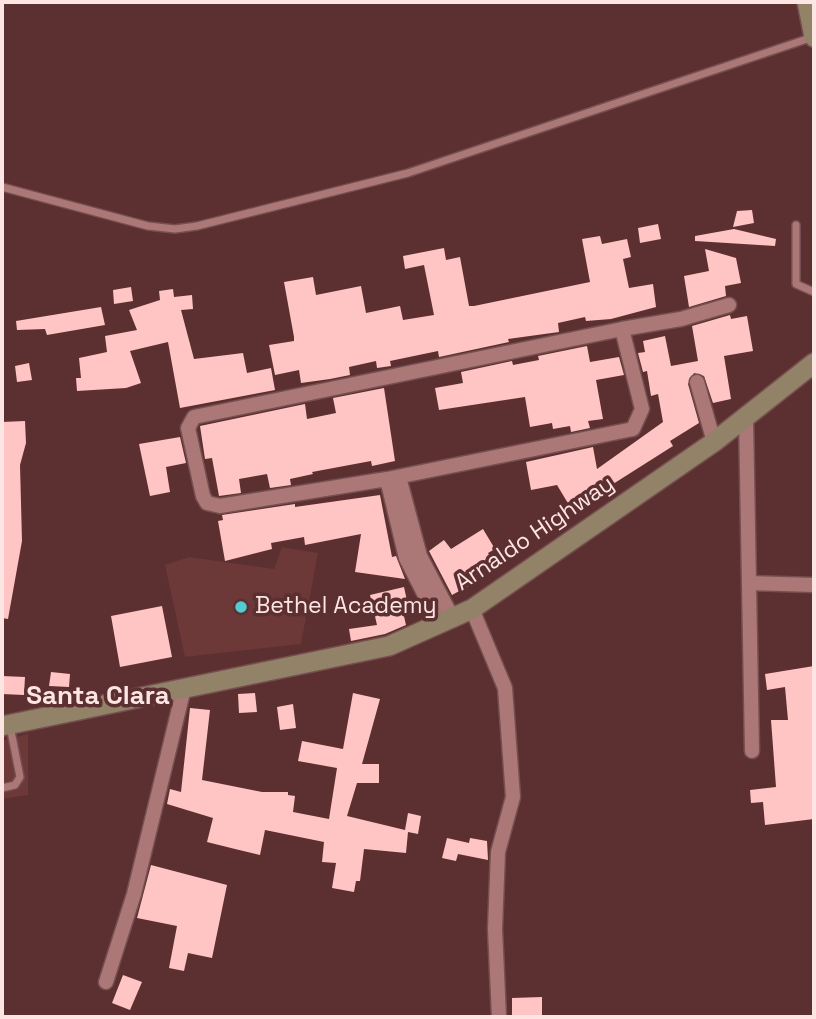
<!DOCTYPE html>
<style>
body{margin:0}
#map{position:relative;width:816px;height:1019px;overflow:hidden;background:#5c2f30;font-family:"Space Grotesk",sans-serif}
canvas{display:block}
.frame{position:absolute;inset:0;border:4px solid #fde5e4;pointer-events:none}
</style>
<div id="map">
<canvas width="816" height="1019"></canvas>
<div class="frame"></div>
</div>
<script>
const c = document.querySelector('canvas').getContext('2d');
c.lineJoin = 'round';
function fill(path, color) { c.fillStyle = color; c.fill(path, 'evenodd'); }
const shape = rows => new Path2D(rows.map(r => 'M' + r).join(''));
function stroke(path, color, width, dash) { c.strokeStyle = color; c.lineWidth = width; c.lineCap = dash ? 'butt' : 'round'; c.setLineDash(dash || []); c.stroke(path); }
function label(font, color, halo, rows, align = 'center') {
  c.font = font + ' "Space Grotesk",sans-serif'; c.lineWidth = 7; c.setLineDash([]); c.textBaseline = 'middle'; c.strokeStyle = halo; c.fillStyle = color; for (const [text, x, y, turn = 0] of rows) {
    c.save(); c.translate(x, y); c.rotate((+turn || 0) * Math.PI / 180); c.textAlign = isNaN(turn) ? turn : align; if (halo) c.strokeText(text, 0, 0); c.fillText(text, 0, 0); c.restore();
  }
}
fill(shape([
 [282,547,318,553,301,644,185,657,165,565,189,557,274,569],
 [28,734,28,795,2,799,2,741]
]), '#6c3838');
fill(shape([
 [752,210,754,223,733,227,737,211],
 [658,224,661,239,640,243,638,228],
 [734,229,776,239,775,246,695,241,695,236],
 [600,236,602,244,627,239,631,257,623,259,629,288,653,284,656,307,611,319,586,321,585,317,558,323,559,332,508,339,509,342,439,357,438,351,390,361,391,366,377,368,376,361,349,367,350,375,330,379,301,383,299,370,275,375,269,345,294,341,294,337,284,282,313,277,316,295,361,286,366,313,400,306,403,320,434,315,424,265,405,269,403,256,444,248,446,260,460,257,469,306,474,306,590,282,582,239],
 [705,249,736,258,741,283,725,286,726,296,689,307,684,276,709,271],
 [131,287,133,301,114,304,113,290],
 [173,289,174,297,192,295,193,309,181,310,194,359,243,353,247,373,271,368,275,390,180,408,168,342,130,351,141,383,126,388,77,391,76,378,81,378,79,358,107,352,105,336,137,330,129,310,160,300,159,291],
 [101,307,105,325,47,335,45,329,17,330,16,321],
 [730,315,731,319,747,316,753,351,724,356,731,399,713,403,704,376,694,373,688,384,699,423,670,441,673,446,572,510,557,485,531,490,526,462,593,447,597,469,663,422,658,394,651,396,647,371,643,372,638,353,645,352,643,341,665,336,671,366,698,361,692,326],
 [587,346,590,362,619,357,624,375,596,380,603,419,588,421,590,428,571,432,570,426,553,429,552,423,530,427,525,397,439,410,435,388,463,383,461,372,512,361,513,365,539,360,538,356],
 [29,363,32,380,17,382,15,366],
 [384,388,395,461,372,466,371,461,312,472,313,474,290,479,291,485,270,488,267,474,239,479,241,493,219,496,212,458,205,459,200,426,305,404,307,419,336,413,333,398],
 [25,421,26,443,20,465,22,541,8,619,2,618,2,422],
 [180,437,186,463,166,467,170,492,150,496,139,444],
 [380,495,392,557,396,556,405,579,355,572,361,534,305,545,304,537,271,543,272,549,225,561,218,521,223,520,222,515,295,504,295,507],
 [483,529,495,549,488,553,495,565,471,579,474,583,452,595,429,551,444,540,451,549],
 [404,587,409,610,403,612,406,625,385,634,351,641,349,629,377,625,370,595],
 [162,606,172,657,120,667,111,616],
 [814,666,814,819,765,825,763,802,751,803,750,790,776,787,771,720,788,720,785,687,767,690,765,674],
 [51,672,70,674,69,687,49,686],
 [2,676,25,677,24,695,2,694],
 [255,693,257,712,239,713,238,694],
 [353,693,380,699,362,764,379,764,379,783,357,783,347,816,405,830,408,813,421,816,418,834,408,832,406,853,364,849,360,881,356,881,354,892,332,888,336,863,322,862,324,842,265,830,260,855,235,849,207,842,213,818,167,804,170,789,181,792,190,708,210,710,202,780,262,792,288,792,288,795,295,796,293,812,329,819,337,768,298,761,302,741,343,749],
 [293,704,296,728,280,730,277,707],
 [447,838,469,843,470,838,487,841,488,860,458,854,456,861,442,858],
 [151,865,227,885,212,958,188,953,184,971,169,968,177,926,137,918],
 [123,975,142,982,130,1010,112,1003],
 [542,997,542,1017,512,1017,512,998]
]), '#ffc5c4');
const lane = shape([
 [2,187,148,226,175,229,197,226,408,173,813,37],
 [796,225,796,284,814,292],
 [2,788,15,785,20,777,10,726]
]);
const street = shape([
 [622,329,642,409,633,429,387,479,220,506,207,503,203,496,188,428,194,417,622,329,681,319,729,305],
 [697,382,714,442],
 [746,417,752,751],
 [399,477,420,556,452,617],
 [387,479,406,558,439,623],
 [749,583,814,585],
 [472,609,505,688,513,797,498,852,495,929,499,1017],
 [106,982,134,894,184,688]
]);
const secondary = shape([
 [807,2,814,37],
 [2,726,389,646,472,609,714,442,814,363]
]);
stroke(lane, '#754f50', 10);
stroke(street, '#754f50', 17);
stroke(secondary, '#754f50', 22);
stroke(lane, '#ac7777', 7);
stroke(street, '#ac7777', 14);
stroke(secondary, '#928267', 19);
for (const [x, y, r, color] of [
 [241,607,7,"#51ccd2"]
]) { const dot = new Path2D(); dot.arc(x, y, r, 0, 2 * Math.PI); c.fillStyle = color; c.fill(dot); stroke(dot, '#5c2f30', 2.5); }
label('23px', '#fde5e4', '#5c2f30', [
 ["Arnaldo Highway",535,534,-34]
]);
label('23px', '#fde5e4', '#5c2f30', [
 ["Bethel Academy",255,607]
], 'left');
label('bold 26px', '#fde5e4', '#5c2f30', [
 ["Santa Clara",98,697]
]);
</script>
